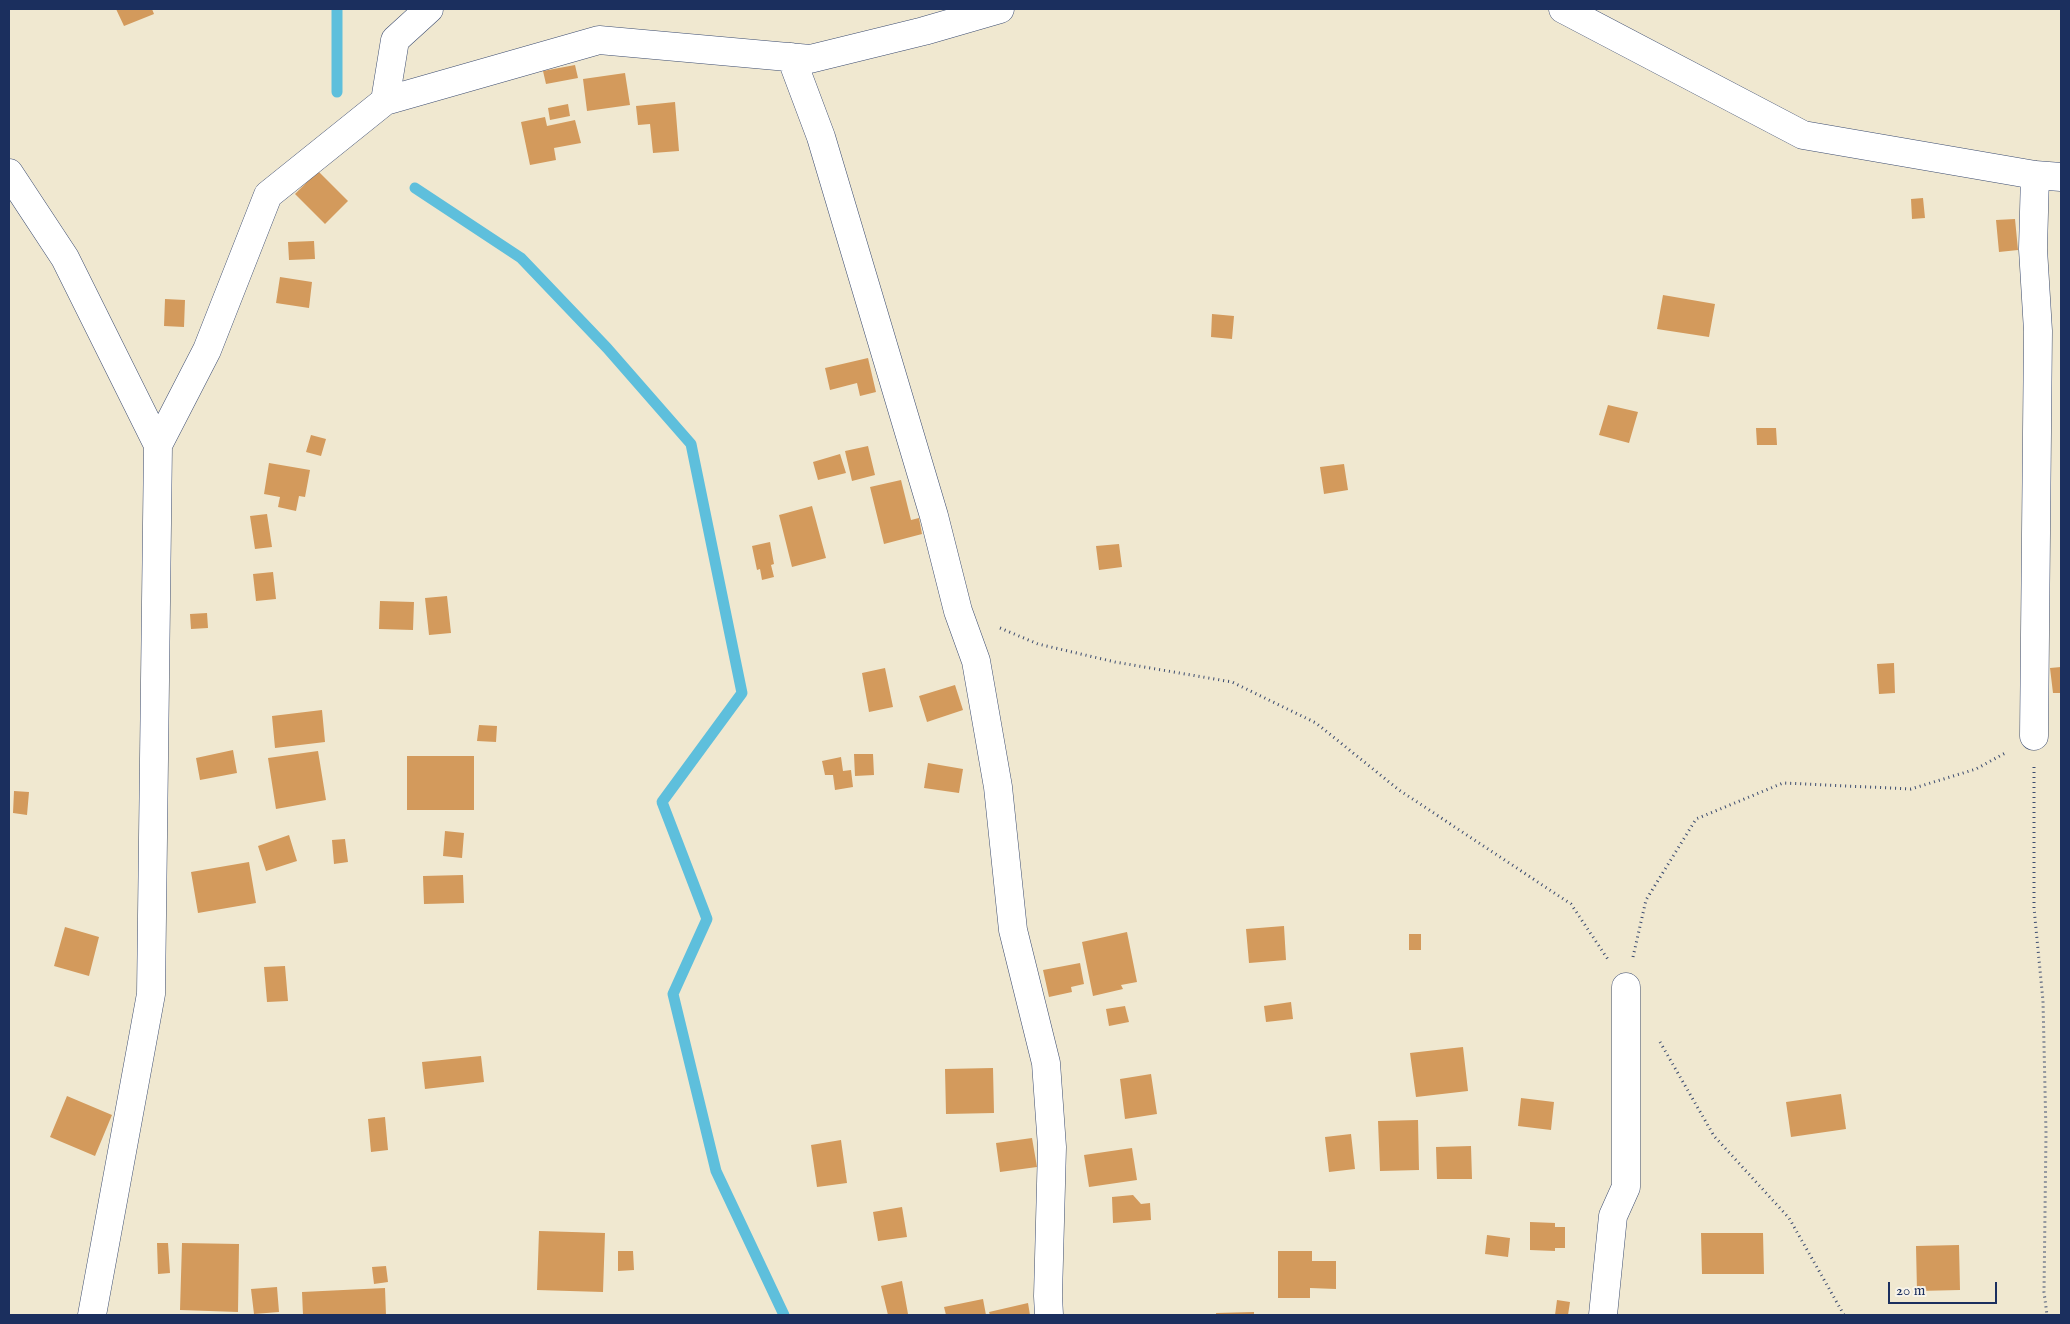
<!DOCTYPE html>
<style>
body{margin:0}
#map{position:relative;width:2070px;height:1324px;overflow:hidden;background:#f0e8d0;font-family:"IM FELL English",serif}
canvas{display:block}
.frame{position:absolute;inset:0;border:10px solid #1b2f5e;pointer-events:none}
.scale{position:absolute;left:1888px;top:1282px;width:109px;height:22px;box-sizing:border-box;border:2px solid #1b2f5e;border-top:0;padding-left:6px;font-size:15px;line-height:18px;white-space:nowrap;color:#1b2f5e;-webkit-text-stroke:4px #f7f3e8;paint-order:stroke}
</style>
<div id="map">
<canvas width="2070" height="1324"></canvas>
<div class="frame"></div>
<div class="scale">20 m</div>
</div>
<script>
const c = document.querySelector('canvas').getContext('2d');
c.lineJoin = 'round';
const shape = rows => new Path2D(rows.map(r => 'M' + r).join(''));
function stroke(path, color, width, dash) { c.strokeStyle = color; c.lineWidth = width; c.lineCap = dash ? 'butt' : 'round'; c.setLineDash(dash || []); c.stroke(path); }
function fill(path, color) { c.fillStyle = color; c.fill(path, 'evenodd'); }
stroke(shape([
 [337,9,337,92],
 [415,188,521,258,607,348,691,444,742,693,662,802,707,919,673,994,716,1171,784,1315]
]), '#5ebfdc', 11);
fill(shape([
 [116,9,152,9,154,14,124,26],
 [575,65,578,78,546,84,543,71],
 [625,73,630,105,587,111,583,79],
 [675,102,679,151,653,153,650,124,638,125,636,106],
 [568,104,570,116,550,120,548,108],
 [545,117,547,126,575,120,581,143,554,148,556,160,530,165,521,122],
 [318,171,348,201,325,224,295,194],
 [1923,198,1925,218,1912,219,1911,199],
 [2015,219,2018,250,1999,252,1996,220],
 [314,241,315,259,289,260,288,242],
 [280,277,312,282,309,308,276,303],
 [1663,295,1715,304,1709,337,1657,329],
 [165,299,185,300,184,327,164,326],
 [1212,314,1234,316,1232,339,1211,337],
 [868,358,876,392,860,396,857,383,830,390,825,368],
 [1608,405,1638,412,1629,443,1599,435],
 [1756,428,1776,428,1777,445,1757,445],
 [311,435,326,439,321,456,306,452],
 [868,446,875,475,852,481,845,451],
 [840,454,846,473,818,480,813,462],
 [269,463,310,470,305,497,299,496,296,511,278,507,280,497,264,494],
 [1344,464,1348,490,1324,494,1320,467],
 [901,480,911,520,919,518,922,534,884,544,870,487],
 [812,506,826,558,792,567,779,515],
 [267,514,272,547,255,549,250,516],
 [770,542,774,564,771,565,774,577,762,580,760,569,757,570,752,546],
 [1119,544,1122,567,1099,570,1096,546],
 [273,572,276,599,256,601,253,574],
 [447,596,451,633,429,635,425,598],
 [380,601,414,602,413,630,379,629],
 [207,613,208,628,191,629,190,614],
 [1894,663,1895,693,1879,694,1877,664],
 [2061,667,2061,693,2053,693,2050,668],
 [885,668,893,707,869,712,862,673],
 [955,685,963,710,927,722,919,696],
 [322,710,325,742,275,748,272,716],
 [479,725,497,726,496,742,477,741],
 [233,750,237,773,200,780,196,758],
 [318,751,326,800,276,809,268,758],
 [854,754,873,754,874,775,855,776],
 [407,756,474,756,474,810,407,810],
 [841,757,843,771,851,770,853,787,835,790,833,775,825,775,822,761],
 [928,763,963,769,959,793,924,788],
 [14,791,29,792,27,815,13,813],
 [445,831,464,833,462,858,443,856],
 [289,835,297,861,266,871,258,846],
 [345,839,348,862,334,864,332,840],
 [249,862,256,903,198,913,191,872],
 [463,875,464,903,424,904,423,876],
 [1284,926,1286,960,1249,963,1246,929],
 [65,927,99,937,89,976,54,966],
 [1127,932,1137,982,1121,985,1123,989,1093,996,1082,942],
 [1409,934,1421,934,1421,950,1409,950],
 [1080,963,1084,984,1071,987,1072,992,1049,997,1043,970],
 [285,966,288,1001,267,1002,264,967],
 [1291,1002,1293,1019,1266,1022,1264,1006],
 [1125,1006,1129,1022,1109,1026,1106,1009],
 [1463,1047,1468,1091,1416,1097,1410,1053],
 [481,1056,484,1082,425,1089,422,1062],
 [993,1068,994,1113,946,1114,945,1069],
 [1151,1074,1157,1114,1125,1119,1120,1079],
 [1841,1094,1846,1129,1791,1137,1786,1102],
 [67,1096,112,1115,95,1156,50,1137],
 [1521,1098,1554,1102,1551,1130,1518,1126],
 [385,1117,388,1150,371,1152,368,1119],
 [1418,1120,1419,1170,1380,1171,1378,1121],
 [1351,1134,1355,1169,1329,1172,1325,1137],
 [1032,1138,1037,1167,1000,1172,996,1143],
 [841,1140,847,1183,817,1187,811,1145],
 [1471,1146,1472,1179,1437,1179,1436,1147],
 [1132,1148,1137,1180,1089,1187,1084,1155],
 [1133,1195,1141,1204,1150,1203,1151,1220,1113,1223,1112,1197],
 [902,1207,907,1237,878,1241,873,1212],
 [1530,1222,1555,1223,1555,1227,1565,1227,1565,1248,1555,1248,1555,1251,1530,1250],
 [539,1231,605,1233,603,1292,537,1290],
 [1701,1233,1763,1233,1764,1274,1702,1274],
 [1487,1235,1510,1238,1508,1257,1485,1254],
 [157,1243,168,1243,170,1273,158,1274],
 [182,1243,239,1244,238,1312,180,1310],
 [1959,1245,1960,1290,1917,1291,1916,1246],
 [618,1251,633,1251,634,1270,618,1271],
 [1278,1251,1312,1251,1312,1261,1336,1261,1336,1289,1310,1288,1310,1298,1278,1298],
 [386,1266,388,1282,374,1284,372,1267],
 [902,1281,908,1314,888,1315,881,1286],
 [277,1287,279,1312,254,1314,251,1289],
 [385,1288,386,1315,303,1315,302,1292],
 [983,1299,986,1315,946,1315,944,1307],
 [1557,1300,1570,1302,1568,1315,1555,1315],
 [1028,1303,1030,1315,990,1315,989,1312],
 [1254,1312,1254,1315,1216,1315,1216,1313]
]), '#d39a5c');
const minor = shape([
 [1563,9,1803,135,2035,175,2061,177],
 [791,57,821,137,934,516,958,611,976,661,998,787,1013,930,1046,1063,1052,1147,1048,1296,1049,1315],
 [385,101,599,40,810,59,924,31,1000,9],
 [9,173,65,258,158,445],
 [2034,736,2038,331,2033,249,2035,175],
 [92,1315,151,994,158,445,207,350,268,195,385,101,395,40,429,9],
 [1603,1315,1613,1216,1626,1187,1626,987]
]);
stroke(minor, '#3b4b6f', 29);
stroke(shape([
 [1000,628,1038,644,1115,662,1232,682,1316,723,1399,790,1571,904,1609,961],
 [2034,767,2034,908,2043,1001,2046,1133,2044,1292,2047,1315],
 [1633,957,1646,900,1696,819,1783,783,1911,789,1976,769,2007,752],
 [1660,1042,1714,1136,1789,1218,1844,1315]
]), '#3b4b6f', 3, [1, 4]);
stroke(minor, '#fff', 28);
</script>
